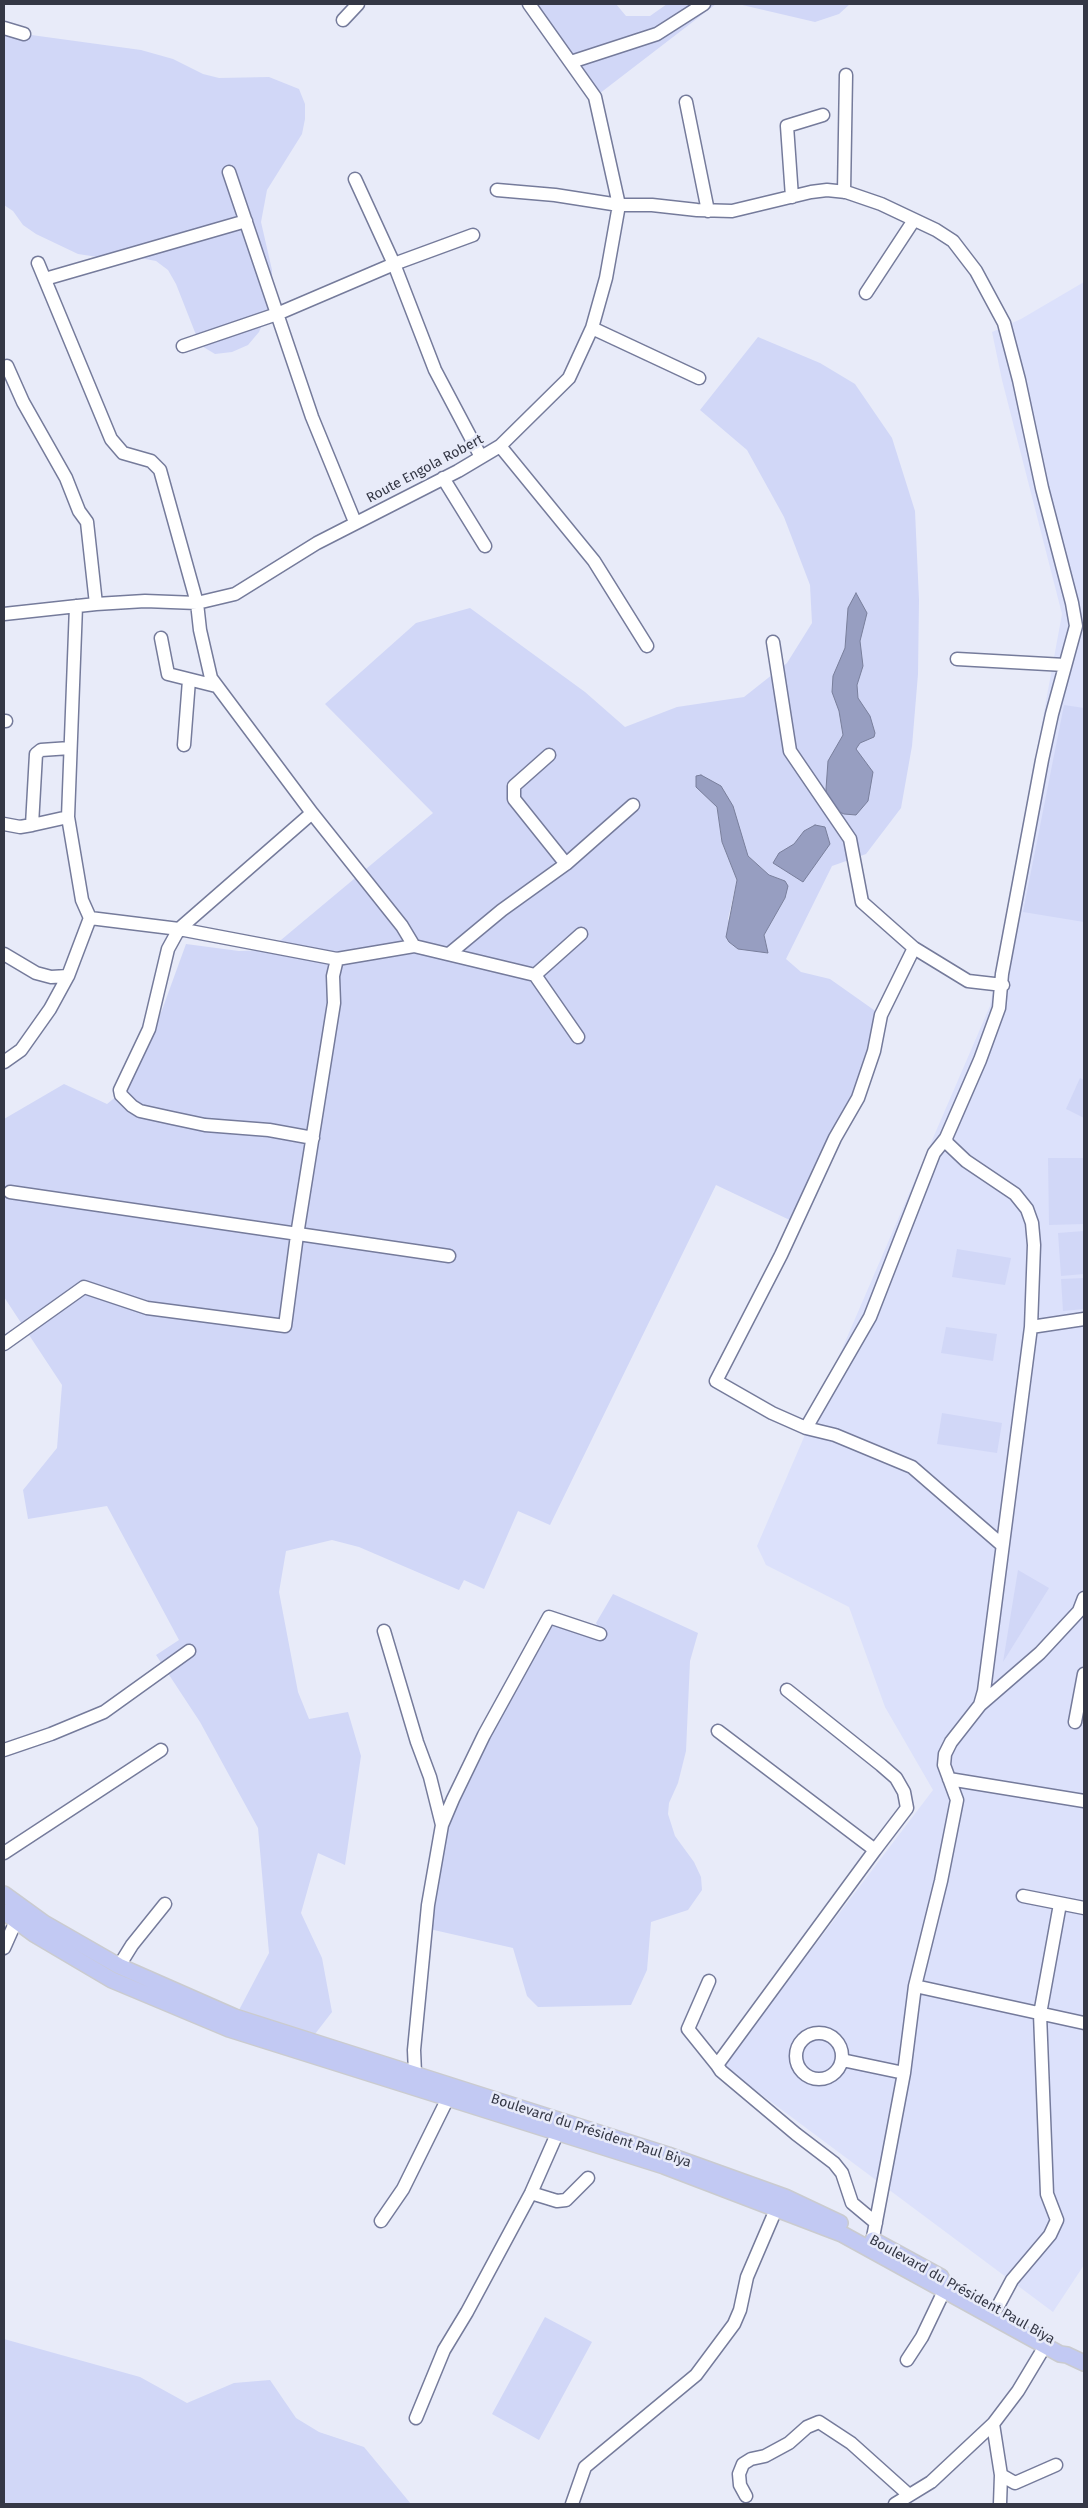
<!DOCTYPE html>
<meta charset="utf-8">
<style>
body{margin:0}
#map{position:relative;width:1088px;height:2508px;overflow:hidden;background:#e8ebf9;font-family:"Fira Sans",sans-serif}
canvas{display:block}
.frame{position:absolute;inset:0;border:5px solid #343745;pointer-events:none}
</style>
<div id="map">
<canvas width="1088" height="2508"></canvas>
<div class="frame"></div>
</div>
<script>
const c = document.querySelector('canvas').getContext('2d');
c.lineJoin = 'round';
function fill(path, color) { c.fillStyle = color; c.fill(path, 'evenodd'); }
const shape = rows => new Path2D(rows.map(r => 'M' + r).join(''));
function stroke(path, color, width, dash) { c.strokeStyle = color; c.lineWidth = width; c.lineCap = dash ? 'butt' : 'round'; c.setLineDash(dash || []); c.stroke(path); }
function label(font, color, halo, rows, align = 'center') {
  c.font = font + ' "Fira Sans",sans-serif'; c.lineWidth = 5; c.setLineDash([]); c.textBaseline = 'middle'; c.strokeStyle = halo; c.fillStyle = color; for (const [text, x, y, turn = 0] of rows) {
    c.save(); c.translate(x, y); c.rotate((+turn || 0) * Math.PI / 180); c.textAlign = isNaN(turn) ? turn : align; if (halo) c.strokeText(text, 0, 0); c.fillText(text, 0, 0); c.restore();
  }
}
fill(shape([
 [1084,282,1084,2265,1053,2312,723,2066,933,1790,885,1707,849,1607,766,1565,757,1546,990,1006,1062,614,1002,380,992,332,1021,319]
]), '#dce1fb');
fill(shape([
 [529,4,616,4,626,16,650,16,667,4,716,4,595,97],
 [738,4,850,4,839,14,815,22],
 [4,28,24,34,141,50,173,59,203,74,219,78,269,77,299,89,305,104,305,119,302,134,267,190,261,222,272,270,272,301,259,332,248,345,232,352,215,354,200,345,176,284,168,270,156,261,140,258,111,259,78,254,36,234,23,225,13,211,4,205],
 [758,337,820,363,855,384,892,438,915,511,919,600,918,674,912,746,901,808,866,854,832,866,786,959,801,972,830,979,881,1015,874,1051,796,1223,716,1185,550,1525,518,1511,484,1589,464,1580,459,1590,359,1547,332,1540,286,1551,279,1592,298,1692,309,1719,348,1712,361,1756,345,1865,318,1853,301,1913,322,1958,332,2012,315,2034,297,2051,229,2029,269,1953,258,1828,200,1722,156,1655,179,1640,107,1506,28,1519,23,1490,57,1448,62,1385,4,1297,4,1119,64,1084,107,1104,128,1087,162,1010,186,944,239,951,269,950,433,813,325,704,416,623,470,608,585,692,625,727,677,707,744,697,787,663,812,623,810,585,784,517,747,450,700,410],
 [717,807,742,840,748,856,769,875,785,881,785,898,764,935,767,953,728,919,737,880,722,842],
 [1064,705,1084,708,1084,922,1023,912],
 [1080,1078,1084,1080,1084,1118,1066,1109],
 [1048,1158,1084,1158,1084,1224,1049,1225],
 [1084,1231,1084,1274,1061,1276,1058,1233],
 [957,1249,1011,1258,1005,1285,952,1277],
 [1084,1278,1084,1309,1063,1311,1061,1279],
 [946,1327,997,1334,993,1361,941,1353],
 [942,1413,1002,1423,997,1453,937,1444],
 [1018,1570,1049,1588,1003,1662],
 [613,1594,698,1633,690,1661,686,1751,678,1783,669,1803,668,1814,675,1836,694,1862,701,1877,702,1890,688,1910,651,1922,647,1970,631,2005,538,2007,527,1996,513,1948,425,1928,440,1832,549,1617,600,1633,596,1623],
 [545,2317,592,2342,539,2440,492,2414],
 [4,2339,140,2377,187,2403,234,2383,270,2380,296,2418,319,2432,364,2447,411,2504,4,2504]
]), '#d1d7f7');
const water = shape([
 [856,593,867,613,860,641,863,666,857,685,858,698,870,716,875,733,874,737,860,743,856,749,873,772,868,801,856,815,844,814,833,809,827,801,826,789,828,761,843,735,839,711,832,692,833,676,845,648,848,608,856,593],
 [701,775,721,786,733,806,748,856,769,875,785,881,788,886,785,898,764,935,768,953,738,949,729,942,726,937,737,880,722,842,717,807,696,787,696,776,701,775],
 [815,825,825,827,830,844,803,882,773,863,779,853,794,844,804,831,815,825]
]);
fill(water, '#979ec1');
stroke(water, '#797f9c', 1);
const minor = shape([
 [343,20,358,4],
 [4,28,24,34],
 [571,62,657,34,704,4],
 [686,102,708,211],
 [229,172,312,417,355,522],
 [355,179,394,264,435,370,481,457],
 [497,190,555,195,619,205,652,205,697,210,732,211,811,192,827,190,846,192,881,204,936,230,953,241,976,271,1004,323,1019,380,1042,488,1072,603,1076,626,1052,714,1042,760,1002,974,999,1008,980,1060,946,1138,947,1143,966,1161,1015,1194,1027,1209,1032,1223,1034,1245,1031,1327,984,1691,980,1705,951,1742,945,1754,944,1765,957,1800,941,1881,915,1986,904,2073,871,2248],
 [844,192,846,75],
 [792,197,787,126,823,115],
 [45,279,246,221],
 [866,293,914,220],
 [592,328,699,378],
 [183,346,277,314,394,264,473,235],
 [7,366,23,402,66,478,79,511,87,522,96,604],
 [500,446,594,561,647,646],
 [443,478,485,546],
 [76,606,68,817,82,900,90,918],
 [4,614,96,604,145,601,197,603,235,594,317,543,458,471,500,446,569,378,592,328,606,278,619,205,595,97,529,4],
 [161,638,168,674,216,686],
 [773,642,790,751,850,839,862,902,914,948],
 [957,659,1065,665],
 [4,721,6,721],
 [184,745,189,680],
 [549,755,514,786,514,799,566,864],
 [312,813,402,926,414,946],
 [4,824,20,827,32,825,36,754,41,750,70,748],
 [32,825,68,817],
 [4,954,36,973,51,977,68,976],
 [449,954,502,910,566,864,633,805],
 [535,975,581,934],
 [4,1062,21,1050,50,1009,68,976,90,918,179,929,312,813,211,678,200,630,197,603,160,470,151,461,123,453,111,439,38,263],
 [313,1138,269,1130,205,1125,172,1118,140,1111,132,1106,121,1095,120,1090,149,1029,168,949,179,929,337,959,414,946,535,975,578,1037],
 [10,1192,449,1256],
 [1031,1327,1084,1319],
 [4,1344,84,1287,147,1308,285,1326,297,1235,334,1003,333,976,337,959],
 [806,1428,870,1317,934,1153,946,1138],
 [1002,1545,912,1467,835,1435,806,1428,772,1413,716,1381,781,1255,835,1138,858,1098,874,1051,881,1015,914,948,968,981,1003,985],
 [384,1631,417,1742,430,1777,442,1825],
 [787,1690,881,1765,896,1778,904,1792,907,1808,875,1850],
 [980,1705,1040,1653,1079,1611,1084,1598],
 [1075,1722,1084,1674],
 [718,1731,875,1850,717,2065,721,2071,796,2134,834,2163,842,2173,852,2203,876,2223],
 [4,1750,51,1734,104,1712,189,1651],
 [949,1779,1084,1801],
 [4,1853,161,1750],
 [1023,1896,1084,1908],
 [4,1948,20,1912],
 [119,1966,132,1945,165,1904],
 [709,1981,688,2029,717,2065],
 [915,1986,1084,2023],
 '796 2056a23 23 0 1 1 46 0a23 23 0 1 1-46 0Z',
 [842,2060,904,2073],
 [415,2073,414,2050,428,1905,442,1825,453,1799,484,1735,549,1617,600,1634],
 [531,2193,557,2201,566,2200,588,2178],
 [381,2221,403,2189,448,2098],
 [997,2308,1012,2280,1050,2235,1057,2220,1047,2194,1040,2014,1060,1904],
 [907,2360,922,2337,944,2291],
 [416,2418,444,2350,467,2312,531,2193,557,2134],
 [993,2424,1001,2475,1000,2504],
 [1001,2475,1015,2483,1056,2465],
 [746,2496,740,2485,739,2474,743,2464,751,2459,765,2456,789,2443,807,2427,819,2422,851,2443,909,2495],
 [572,2504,585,2467,696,2375,734,2324,740,2310,747,2277,777,2207],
 [895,2504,931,2482,993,2424,1018,2391,1045,2346]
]);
const major = shape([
 [4,1894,44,1923,119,1966,235,2017,668,2155,785,2197,840,2223],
 [4,1912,34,1934,112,1980,229,2029,664,2166,842,2234,1060,2354,1067,2355,1084,2363],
 [873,2240,941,2277]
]);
stroke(minor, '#757b9b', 15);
stroke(major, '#cacbcf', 18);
stroke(minor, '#fff', 12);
stroke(major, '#c2c9f3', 15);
label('14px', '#343745', '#e8ebf9', [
 ["Route Engola Robert",425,469,-28],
 ["Boulevard du Président Paul Biya",591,2131,18],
 ["Boulevard du Président Paul Biya",962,2290,29]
]);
</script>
